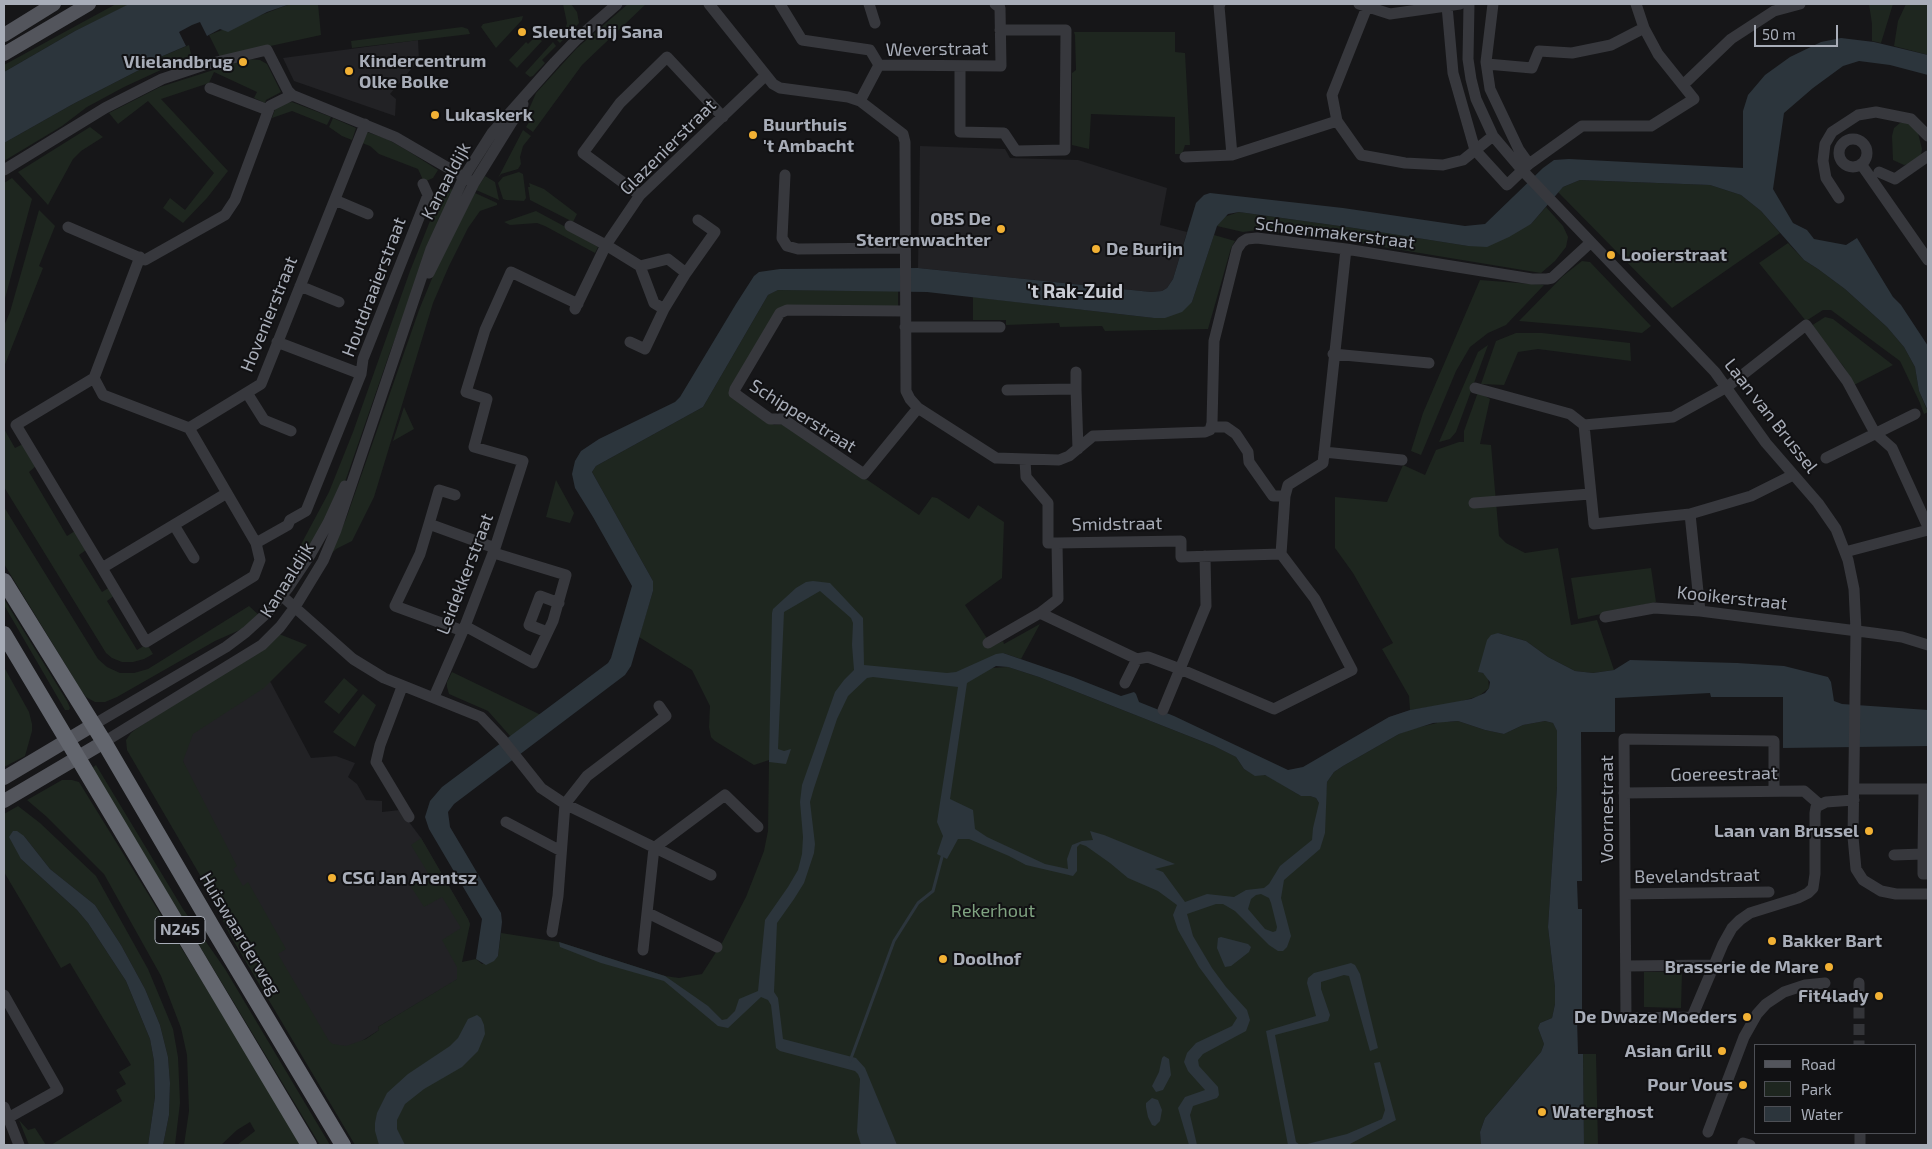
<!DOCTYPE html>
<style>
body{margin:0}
#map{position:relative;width:1932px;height:1149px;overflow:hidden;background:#161618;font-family:"Exo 2",sans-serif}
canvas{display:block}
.frame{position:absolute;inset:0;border:5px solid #a8adb8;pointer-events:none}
.legend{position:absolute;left:1754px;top:1044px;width:162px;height:90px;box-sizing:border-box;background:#111113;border:1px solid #4d4f55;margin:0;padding:6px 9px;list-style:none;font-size:15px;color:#a8adb8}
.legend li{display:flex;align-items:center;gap:10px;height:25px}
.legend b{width:25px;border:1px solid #4d4f55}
.scale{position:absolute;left:1754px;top:25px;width:84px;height:22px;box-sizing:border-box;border:2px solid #a8adb8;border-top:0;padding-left:6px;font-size:15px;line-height:18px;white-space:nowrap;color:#a8adb8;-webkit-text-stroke:4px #111113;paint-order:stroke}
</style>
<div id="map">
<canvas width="1932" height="1149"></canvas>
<div class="frame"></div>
<ul class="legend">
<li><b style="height:6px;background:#53555c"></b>Road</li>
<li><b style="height:14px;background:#1e261f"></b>Park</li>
<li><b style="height:14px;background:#2c353c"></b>Water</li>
</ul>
<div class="scale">50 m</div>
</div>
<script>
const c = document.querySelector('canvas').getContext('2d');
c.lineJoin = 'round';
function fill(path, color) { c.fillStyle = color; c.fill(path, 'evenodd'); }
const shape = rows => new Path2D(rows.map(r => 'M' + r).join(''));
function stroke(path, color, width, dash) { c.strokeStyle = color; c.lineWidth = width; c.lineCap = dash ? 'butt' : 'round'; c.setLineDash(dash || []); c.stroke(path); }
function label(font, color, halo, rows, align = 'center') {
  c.font = font + ' "Exo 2",sans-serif'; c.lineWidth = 4; c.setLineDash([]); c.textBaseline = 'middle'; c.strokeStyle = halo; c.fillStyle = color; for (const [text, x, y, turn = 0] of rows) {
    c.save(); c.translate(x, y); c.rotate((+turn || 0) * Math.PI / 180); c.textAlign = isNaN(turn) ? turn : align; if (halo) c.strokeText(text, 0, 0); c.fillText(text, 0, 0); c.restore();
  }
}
fill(shape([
 [418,40,419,60,390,94,396,99,395,116,294,81,283,58],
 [920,146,1005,149,1010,158,1078,160,1167,188,1160,225,1187,232,1173,279,1167,288,1162,291,1151,292,918,268],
 [260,671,271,683,311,758,336,756,355,763,348,777,357,784,366,800,382,801,382,812,400,810,421,838,468,919,470,924,457,967,458,979,378,1027,379,1030,321,1067,170,733]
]), '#222225');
fill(shape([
 [116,4,128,5,75,31,4,72,4,65],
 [290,4,318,4,321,35,220,57,209,35],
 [563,4,571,4,577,12,579,23,560,43,556,39,565,30,567,23],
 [628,4,646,4,582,65,533,132,526,127,531,119,526,116,536,93,577,48],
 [1869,4,1893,4,1881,43,1872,41,1872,24],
 [1906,4,1928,4,1928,55,1894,46,1898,21],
 [523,16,522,20,496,48,481,27,483,24],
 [462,27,468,29,470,34,352,48,351,41],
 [1074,32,1175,32,1175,52,1185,53,1190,145,1185,145,1182,154,1175,154,1175,117,1091,114,1089,149,1072,145,1072,73,1076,70,1075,35],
 [536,36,542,41,517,68,509,60,526,42,528,44],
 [553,42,556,46,542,60,545,63,533,76,530,77,525,73],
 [189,45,191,54,188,60,163,69,124,87,87,107,62,126,4,161,4,143,73,104,147,66,151,61],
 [248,59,260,60,267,64,281,92,266,100,265,103,254,98,257,92,214,72,209,83,161,99,228,171,207,198,183,223,163,208,170,198,185,210,214,173,148,101,118,124,109,113,160,87],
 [292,102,331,117,327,125,292,111,272,118,275,109,285,103],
 [333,118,356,128,352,140,342,136,329,127],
 [1907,122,1918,133,1922,149,1921,155,1910,164,1904,165,1893,160,1892,136,1894,128,1900,123],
 [90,127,103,137,81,151,73,159,48,205,18,172],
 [523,130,531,136,523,146,520,157,521,164,518,169,501,174,498,178],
 [367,132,387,139,408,151,438,170,433,178,424,182,418,169,379,154,370,146,362,143],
 [519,172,523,174,526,198,524,201,506,200,503,199,498,183,503,177],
 [485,176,495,182,499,200,476,190],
 [12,178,32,199,4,302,4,183],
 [448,180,453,193,391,349,346,479,337,499,297,570,290,565,329,492,353,432,410,271,442,191],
 [1580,180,1710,185,1741,195,1761,211,1780,233,1672,308,1558,192,1563,187],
 [529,183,544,189,577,214,573,222,530,200,528,187,530,187],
 [475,193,497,203,497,205,480,211,468,228,449,266,433,303,374,497,352,541,336,549,330,555,346,519,419,310,440,259],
 [1546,207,1563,226,1568,237,1566,247,1555,261,1541,273,1353,242,1257,230,1243,232,1217,226,1224,217,1239,212,1354,228,1468,246,1531,224],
 [39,210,55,226,39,266,43,268,4,367,4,326,10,312],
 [536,211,599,245,595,253,545,226,537,223,510,225,504,222],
 [1214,235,1235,241,1231,248,1208,329,1105,331,1102,326,1060,327,1059,323,1006,325,1006,320,973,320,973,297,1154,318,1192,302],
 [1788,243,1804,260,1818,269,1845,289,1887,327,1904,347,1915,367,1919,391,1928,412,1924,414,1920,403,1900,361,1831,310,1823,310,1806,321,1759,263],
 [1582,261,1590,262,1651,326,1642,333,1601,328,1519,321,1563,276],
 [1480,280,1544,285,1506,325,1488,333,1470,347,1456,371,1421,455,1411,451,1423,413],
 [778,290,898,291,898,306,786,306,735,397,774,425,785,424,919,515,932,497,937,498,969,519,978,505,1004,522,1002,578,965,605,992,646,1003,641,1004,644,1040,624,1021,659,1003,653,991,668,1008,667,1039,677,1214,746,1236,757,1244,769,1249,772,1255,775,1264,775,1268,776,1301,796,1310,796,1316,798,1319,803,1326,793,1327,782,1334,772,1343,766,1399,734,1411,729,1437,723,1436,706,1410,710,1409,696,1382,649,1393,643,1353,573,1335,548,1335,497,1387,502,1403,465,1425,475,1436,450,1459,442,1464,442,1464,431,1478,392,1490,399,1480,444,1491,445,1499,536,1506,543,1525,553,1558,548,1571,625,1597,620,1614,670,1593,673,1575,671,1548,657,1526,641,1498,633,1479,672,1483,673,1488,677,1489,688,1479,696,1462,701,1448,722,1458,721,1485,730,1504,734,1523,725,1545,721,1553,723,1557,731,1557,787,1548,927,1555,987,1555,1004,1552,1018,1540,1023,1538,1028,1544,1044,1541,1052,1485,1118,1480,1132,1481,1145,355,1145,230,935,204,882,127,750,126,740,131,733,136,729,279,634,307,645,264,688,193,734,183,761,237,866,233,869,243,886,248,882,286,949,278,954,329,1041,333,1044,346,1046,366,1039,379,1030,378,1027,457,979,457,967,442,940,461,928,442,897,424,907,410,885,428,873,411,845,421,838,468,919,470,924,462,962,476,959,482,964,498,956,501,933,559,942,665,976,679,978,702,974,722,943,746,897,764,851,768,831,769,760,754,765,715,741,711,737,709,727,710,706,692,670,639,637,653,591,653,581,592,472,596,466,703,407,768,295],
 [1825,317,1833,319,1893,365,1854,385,1844,367,1811,326],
 [1516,333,1542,333,1630,343,1631,361,1538,349,1518,352,1504,385,1481,384,1496,341],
 [1488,345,1456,432,1450,439,1439,442,1478,352],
 [404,407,414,429,393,441],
 [4,429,15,448,23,444,36,466,29,472,67,536,75,531,86,550,79,555,102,592,110,587,115,595,107,601,137,650,147,644,153,654,144,659,133,662,122,662,112,658,106,653,4,487],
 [556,480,574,513,570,523,546,517],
 [4,507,98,659,107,667,120,673,134,673,148,669,249,606,260,616,242,629,215,641,117,697,105,702,95,702,86,697,81,690,4,564],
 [1651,568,1656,602,1578,619,1571,578],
 [4,599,67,701,70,708,69,710,65,710,4,605],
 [4,667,29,712,32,724,32,731,25,756,4,767],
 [452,672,541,715,511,737,488,711,449,694,447,687,447,682],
 [344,678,358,690,339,714,324,702],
 [363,694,376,705,355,747,333,732],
 [96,765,183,909,225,969,330,1145,320,1145,92,768],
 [62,780,72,780,79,782,303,1145,237,1145,255,1131,250,1122,237,1130,221,1145,184,1145,189,1111,187,1055,181,1028,161,976,104,874,47,817,27,800],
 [18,806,40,823,96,876,148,969,173,1029,178,1057,180,1103,175,1145,163,1145,169,1115,170,1083,168,1057,160,1025,145,989,121,945,95,905,50,869,24,836,21,859,77,910,88,923,126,981,150,1039,154,1061,155,1097,148,1145,51,1145,122,1101,116,1090,126,1084,119,1072,131,1065,70,963,61,968,4,872,4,814],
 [1644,972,1682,972,1681,1008,1644,1007],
 [1583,1054,1596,1054,1598,1145,1584,1145],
 [19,1120,28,1130,35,1128,46,1145,29,1145]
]), '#1e261f');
fill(shape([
 [129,4,290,4,267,12,228,32,220,29,207,36,200,22,192,25,179,32,186,46,151,61,147,66,73,104,4,143,4,72,75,31],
 [1841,38,1874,42,1928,55,1928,75,1890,65,1859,61,1843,66,1813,88,1784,113,1773,189,1793,223,1807,230,1814,239,1846,245,1857,238,1893,297,1901,305,1928,346,1928,411,1919,391,1915,367,1904,347,1887,327,1845,289,1818,269,1804,260,1761,211,1741,195,1710,185,1580,180,1563,187,1531,224,1509,237,1487,247,1468,246,1354,228,1239,212,1228,214,1217,226,1192,302,1182,312,1165,318,1154,318,927,292,778,290,768,295,703,407,596,466,592,472,653,581,653,591,631,666,625,675,454,804,448,812,450,827,501,913,502,922,498,956,494,961,486,965,476,959,482,919,429,829,425,817,430,801,442,787,608,663,611,658,632,586,593,517,575,488,572,474,575,461,581,451,599,439,675,402,680,397,736,304,754,276,759,272,780,269,918,268,1151,292,1162,291,1167,288,1173,279,1196,203,1204,195,1210,193,1343,208,1465,226,1485,224,1543,168,1554,160,1569,159,1743,168,1743,111,1748,95,1765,75,1790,57,1821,42],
 [813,581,830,583,863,618,864,665,947,673,956,672,996,654,1003,653,1073,677,1121,696,1134,692,1136,694,1139,702,1174,716,1288,770,1303,767,1389,717,1410,710,1471,699,1485,693,1489,688,1490,682,1483,673,1478,672,1487,640,1491,635,1498,633,1526,641,1548,657,1575,671,1593,673,1614,670,1630,660,1737,663,1784,666,1828,677,1831,682,1834,701,1842,704,1928,710,1928,746,1783,748,1783,697,1711,697,1710,693,1615,698,1615,732,1581,732,1582,881,1577,881,1578,909,1582,909,1582,1017,1577,1018,1578,1054,1583,1054,1584,1145,1481,1145,1480,1132,1485,1118,1541,1052,1544,1044,1538,1028,1540,1023,1552,1018,1555,1004,1555,987,1548,927,1557,787,1557,731,1553,723,1545,721,1523,725,1504,734,1485,730,1458,721,1433,723,1399,734,1343,766,1334,772,1327,782,1325,833,1320,849,1284,880,1281,898,1291,936,1287,947,1283,951,1278,951,1269,945,1235,911,1223,904,1216,904,1187,914,1193,936,1212,968,1226,987,1247,1010,1250,1020,1246,1031,1203,1054,1198,1060,1199,1066,1218,1087,1219,1095,1217,1098,1193,1106,1190,1115,1197,1145,1189,1145,1178,1108,1185,1097,1205,1090,1188,1071,1184,1062,1187,1053,1196,1043,1232,1026,1237,1018,1199,967,1178,930,1173,915,1177,905,1158,891,1128,878,1110,863,1086,846,1080,844,1077,847,1077,871,1073,876,1026,865,1009,856,969,839,958,839,947,859,937,854,943,836,937,822,958,687,873,677,867,678,848,696,837,719,814,788,810,802,815,844,814,853,804,883,794,899,777,923,774,992,778,998,783,1039,856,1058,865,1068,897,1145,861,1145,857,1132,860,1079,858,1074,855,1071,780,1051,776,1048,771,1005,768,1000,761,997,728,1028,718,1026,664,981,601,963,560,947,559,942,665,976,708,1006,722,1020,727,1019,735,1011,739,999,758,991,765,920,788,887,798,870,802,854,803,837,800,802,802,785,835,692,844,680,854,670,852,645,853,623,851,618,820,591,784,612,778,749,784,751,791,749,786,764,769,762,772,613,773,609,796,588,806,582],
 [996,666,1008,667,1039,677,1214,746,1236,757,1244,769,1255,776,1265,775,1301,796,1310,796,1316,798,1319,803,1313,828,1312,840,1280,866,1269,884,1264,888,1246,890,1234,897,1207,894,1185,902,1163,872,1155,869,1175,864,1104,835,1090,831,1093,840,1082,841,1072,845,1067,859,1068,869,1045,864,987,837,975,829,973,810,950,799,967,683],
 [1261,894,1269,898,1271,903,1277,927,1276,931,1273,932,1265,929,1248,909,1251,899,1256,895],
 [13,831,17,831,24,836,50,869,95,905,121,945,145,989,160,1025,168,1057,170,1083,169,1115,163,1145,148,1145,155,1097,154,1061,150,1039,126,981,88,923,77,910,21,859,9,837],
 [1221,937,1248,944,1251,947,1249,952,1231,966,1225,967,1217,948,1218,938],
 [1351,963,1355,965,1360,974,1378,1048,1370,1051,1349,976,1344,975,1321,982,1321,989,1330,1015,1328,1021,1275,1035,1296,1142,1300,1145,1288,1145,1266,1031,1316,1016,1307,983,1308,978,1314,973],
 [477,1015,481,1018,484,1025,485,1034,478,1051,462,1067,424,1089,405,1104,397,1120,397,1129,405,1145,379,1145,375,1131,375,1123,377,1113,387,1093,408,1074,450,1046,458,1038,468,1019],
 [1164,1056,1169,1059,1171,1075,1163,1090,1156,1092,1152,1086,1159,1072,1162,1058],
 [1380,1062,1396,1120,1348,1145,1303,1145,1347,1134,1382,1119,1385,1110,1374,1063],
 [1152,1098,1158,1100,1162,1110,1160,1121,1155,1126,1152,1125,1148,1117,1146,1107,1146,1103]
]), '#2c353c');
stroke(shape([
 [850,1061,894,941,918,903,933,891,942,857]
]), '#2c353c', 3);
stroke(shape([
 [1859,991,1859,1045]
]), '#333438', 11, [11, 5.5]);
stroke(shape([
 [709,4,773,84,780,88,848,97,860,101,903,134,905,142,906,391,910,399,918,408,996,458,1059,460,1069,456,1093,436,1205,432,1210,430,1212,423,1214,341,1237,249,1242,242,1247,239,1257,238,1346,249,1532,279,1547,279,1552,278,1590,243],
 [780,4,802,40,870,50,879,65],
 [869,4,875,23],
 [1220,4,1219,6,1232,155],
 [1359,4,1390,14,1460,4],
 [1469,4,1468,59,1471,79,1476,99,1493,136,1522,170,1715,372,1766,443,1818,503,1836,529,1848,560,1854,589,1856,630,1853,837,1856,869,1863,880,1881,891,1896,894,1928,894],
 [1493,4,1486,62,1490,89,1519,150,1529,164],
 [1447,6,1453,73,1475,150,1507,185,1529,164,1582,126,1651,126,1694,99,1658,54,1644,28,1636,4],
 [1367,7,1332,95,1337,121,1361,155,1405,163,1443,165,1463,160,1493,136],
 [1487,64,1532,68,1539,51,1572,53,1611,45,1644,28],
 [960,66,960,132,1004,133,1016,151,1065,150,1066,30,1000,30],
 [1683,85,1731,39,1774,11,1800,4],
 [210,88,268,110],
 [860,101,879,65,1001,66,1000,8,995,4],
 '1839 153a14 14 0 1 1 28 0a14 14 0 1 1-28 0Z',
 [1185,157,1232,155,1337,121],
 [1861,164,1928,260],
 [4,170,105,108,162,79,204,65,267,50,288,91,292,95,395,137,474,183],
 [1879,172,1895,179,1928,156],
 [785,175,782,238,787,246,798,249,904,248],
 [640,195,583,153,620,103,667,57,723,117],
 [1839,198,1826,178,1823,161,1825,144,1832,132,1858,115,1876,112,1911,119,1928,136],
 [335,200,368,214],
 [570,226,606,245,640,266,654,303,664,309],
 [68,227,145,260,225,215,235,200,270,106,292,95],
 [140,257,94,378,103,395,189,428,261,384,365,124],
 [640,266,668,259,686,273],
 [429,273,474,183,523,104],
 [300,286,339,302],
 [575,309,606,245,640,195,765,76],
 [905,311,787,310,780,313,735,389,734,393,770,419,783,419,864,474,918,408],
 [905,327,1000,327],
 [277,342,361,374],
 [630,342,645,349,664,309,686,273,715,232,698,220],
 [1333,354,1429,363],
 [1076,372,1076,389],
 [94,378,16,425,102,568],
 [1475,388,1570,414,1584,425,1673,417,1727,387,1806,325,1847,381,1875,433,1892,448,1928,527],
 [1007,390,1076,389,1078,449],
 [247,393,264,420,291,431],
 [1584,425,1594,524,1690,514,1751,496,1793,475],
 [189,428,256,543,288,525,290,520,306,511,361,374,363,359,428,195,423,184],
 [1324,452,1402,460],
 [1826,458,1915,414],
 [227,493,102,568,146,642,254,576,260,560,256,543],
 [1285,496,1288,485,1323,463,1346,249],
 [1474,503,1590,494],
 [1690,514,1700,611],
 [429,524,439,490,455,495],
 [174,525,194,558],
 [1057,543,1181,541,1181,557,1281,554],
 [1845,552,1928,530],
 [282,596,353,659,384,678,481,717,502,739,541,788,565,804,711,875],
 [1040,613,1137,659,1148,657,1180,669,1274,709,1352,670,1315,599,1281,554,1285,496,1273,496,1249,462,1248,452,1236,434,1226,427,1212,427],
 [1605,617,1654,608,1700,611,1873,633,1902,637,1928,645],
 [465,626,533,663,553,621,566,575,494,553],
 [463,631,395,606,420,554,429,524,495,548],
 [547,632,529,625,540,596,559,603],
 [988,643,1040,613,1058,599,1057,543,1048,543,1048,503,1026,477,1025,460],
 [1125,683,1137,659],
 [402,687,380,745,376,762,409,817],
 [434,697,465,626,495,548,523,461,474,447,487,399,466,392,485,330,511,272,578,304],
 [1163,710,1206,606,1205,556],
 [93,725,226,647,246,632,267,613,288,588,310,555,328,523,345,486],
 [104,742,262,645,280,627,295,607,323,561,336,530,431,249,464,177,492,133,555,62,577,39,617,4],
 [1854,789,1928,789],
 [1774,791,1774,741,1624,739,1626,1018,1692,1017,1723,944,1732,928,1740,920,1750,913,1798,898,1808,893,1813,888,1815,874,1815,813,1816,807,1826,802,1854,800],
 [1624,793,1804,791,1819,804],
 [506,822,561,851],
 [1923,854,1923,874,1928,874],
 [1894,855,1923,854,1924,789],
 [1625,894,1769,892],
 [648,913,717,947],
 [552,932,558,896,565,804,587,776,666,716,659,706],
 [643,950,654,848,725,795,758,827],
 [1626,966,1714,965],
 [1859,991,1859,983],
 [4,995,58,1090,8,1118],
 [4,1107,19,1145],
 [1708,1132,1744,1037,1757,1014,1766,1004,1784,992,1805,985,1825,983],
 [1860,1133,1860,1145],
 [1743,1143,1750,1145]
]), '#37383d', 11);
stroke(shape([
 [4,35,54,4],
 [4,54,89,4],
 [4,778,93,725],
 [4,801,104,742]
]), '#53555c', 14);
stroke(shape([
 [4,581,104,742,214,930,343,1145],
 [4,634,309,1145]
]), '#63666e', 16);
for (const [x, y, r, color] of [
 [522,32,5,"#f2b134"],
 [243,62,5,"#f2b134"],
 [349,71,5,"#f2b134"],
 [435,115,5,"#f2b134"],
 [753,135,5,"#f2b134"],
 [1001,229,5,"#f2b134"],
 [1096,249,5,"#f2b134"],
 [1611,255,5,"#f2b134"],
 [1869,831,5,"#f2b134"],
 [332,878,5,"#f2b134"],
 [1772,941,5,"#f2b134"],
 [943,959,5,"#f2b134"],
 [1829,967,5,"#f2b134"],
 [1879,996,5,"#f2b134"],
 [1747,1017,5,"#f2b134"],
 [1722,1051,5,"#f2b134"],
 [1743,1085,5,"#f2b134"],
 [1542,1112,5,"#f2b134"]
]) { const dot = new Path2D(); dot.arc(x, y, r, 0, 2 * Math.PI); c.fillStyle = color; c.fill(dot); stroke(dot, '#111113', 2); }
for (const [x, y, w] of [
 [180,930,50]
]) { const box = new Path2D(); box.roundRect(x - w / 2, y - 13.5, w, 27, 4); c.fillStyle = '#111113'; c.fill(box); stroke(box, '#a8adb8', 1); }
label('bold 16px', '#a8adb8', null, [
 ["N245",180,930]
]);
label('bold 18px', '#a8adb8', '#111113', [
 ["Sleutel bij Sana",532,32],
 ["Kindercentrum",359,61],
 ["Olke Bolke",359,82],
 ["Vlielandbrug",233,62,"right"],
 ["Lukaskerk",445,115],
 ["Buurthuis",763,125],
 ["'t Ambacht",763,146],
 ["OBS De",991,219,"right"],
 ["Sterrenwachter",991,240,"right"],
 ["De Burijn",1106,249],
 ["Looierstraat",1621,255],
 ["Laan van Brussel",1859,831,"right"],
 ["CSG Jan Arentsz",342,878],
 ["Bakker Bart",1782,941],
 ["Doolhof",953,959],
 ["Brasserie de Mare",1819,967,"right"],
 ["Fit4lady",1869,996,"right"],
 ["De Dwaze Moeders",1737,1017,"right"],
 ["Asian Grill",1712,1051,"right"],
 ["Pour Vous",1733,1085,"right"],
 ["Waterghost",1552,1112]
], 'left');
label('18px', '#a8adb8', '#111113', [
 ["Weverstraat",937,49,-1],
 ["Glazenierstraat",668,147,-45],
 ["Kanaaldijk",446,181,-62],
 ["Schoenmakerstraat",1335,233,7],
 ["Houtdraaierstraat",374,287,-69],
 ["Hovenierstraat",269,314,-68],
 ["Schipperstraat",803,416,32],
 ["Laan van Brussel",1771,416,52],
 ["Smidstraat",1117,524,-1],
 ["Leidekkerstraat",465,574,-69],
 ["Kanaaldijk",287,580,-58],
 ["Kooikerstraat",1732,598,6],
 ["Goereestraat",1724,774,-1],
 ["Voornestraat",1607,809,-90],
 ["Bevelandstraat",1697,876,-1],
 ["Huiswaarderweg",240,934,59]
]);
label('18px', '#7fa381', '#111113', [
 ["Rekerhout",993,911]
]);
label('bold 19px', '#c9ccd4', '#111113', [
 ["'t Rak-Zuid",1075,292]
]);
</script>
